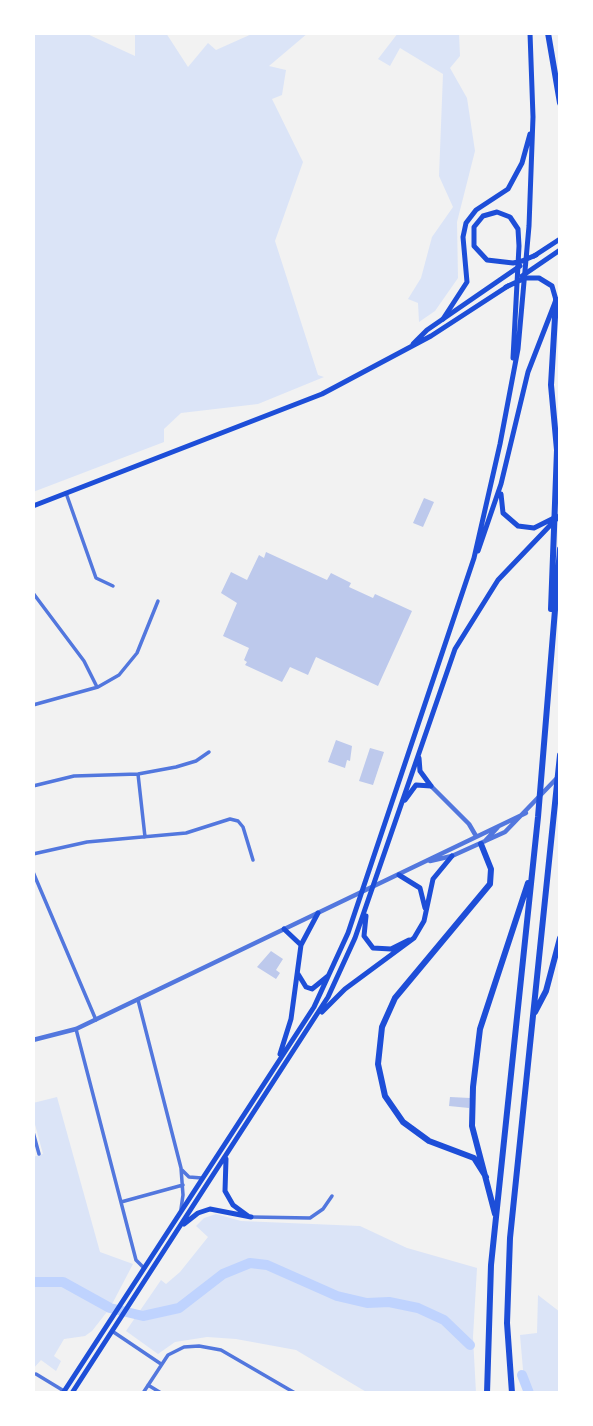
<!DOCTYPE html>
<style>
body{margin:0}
#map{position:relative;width:593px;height:1426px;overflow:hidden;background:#f2f2f2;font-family:"Playfair Display",serif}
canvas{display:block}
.frame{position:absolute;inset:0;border:35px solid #fff;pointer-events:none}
</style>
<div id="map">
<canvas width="593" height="1426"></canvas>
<div class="frame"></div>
</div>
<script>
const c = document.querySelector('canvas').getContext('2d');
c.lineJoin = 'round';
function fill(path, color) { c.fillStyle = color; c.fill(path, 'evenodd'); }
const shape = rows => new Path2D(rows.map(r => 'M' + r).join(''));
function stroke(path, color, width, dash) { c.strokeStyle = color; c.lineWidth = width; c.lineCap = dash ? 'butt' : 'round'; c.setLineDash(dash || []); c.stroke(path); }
fill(shape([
 [33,33,85,33,135,56,135,33,166,33,188,67,208,43,216,50,254,33,308,33,269,66,286,70,282,95,272,99,303,162,275,241,318,375,324,377,258,404,181,413,164,429,164,442,33,492],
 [398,33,459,33,460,56,450,68,467,98,475,151,457,222,458,278,435,311,419,322,418,303,408,299,421,278,432,237,453,207,439,176,443,74,400,48,390,66,378,59],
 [57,1097,100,1252,133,1264,110,1308,92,1331,85,1336,64,1339,54,1356,61,1361,56,1371,41,1360,33,1369,33,1157,43,1154,33,1117,33,1103],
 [216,1214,241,1221,360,1226,407,1248,477,1268,473,1337,476,1393,368,1393,296,1350,236,1339,207,1337,175,1342,158,1354,126,1331,161,1280,166,1284,180,1272,208,1237,196,1226,204,1218],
 [538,1295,560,1312,560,1393,525,1393,520,1335,537,1333]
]), '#dbe4f7');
stroke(shape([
 [33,1282,63,1282,110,1308,143,1316,179,1308,223,1274,250,1263,267,1265,337,1296,367,1303,389,1302,418,1308,444,1320,470,1345],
 [522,1375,529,1393]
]), '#bfd3fe', 10);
fill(shape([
 [424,498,434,502,423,527,413,523],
 [266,552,327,580,331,573,351,583,349,587,373,598,375,594,412,611,378,686,316,657,308,675,290,667,282,682,245,665,247,662,244,660,249,648,223,636,237,603,221,593,231,572,247,580,259,555,264,558],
 [336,740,352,746,350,761,347,760,345,768,328,762],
 [370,748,384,752,373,785,359,781],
 [271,951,283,959,276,970,280,973,276,979,257,967],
 [450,1097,470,1098,469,1108,449,1106]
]), '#bdc9ec');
stroke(shape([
 [66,493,96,578,113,586],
 [33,593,84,661,97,687],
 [33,705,98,687,119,675,137,653,158,601],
 [138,774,145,837],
 [33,786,74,776,138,774,176,767,196,761,209,752],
 [33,854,87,842,186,833,230,819,238,821,243,827,253,860],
 [33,872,96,1020],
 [138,1000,181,1168,183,1195,181,1209],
 [76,1029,136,1260,144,1268],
 [33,1132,39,1154],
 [182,1170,189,1177,202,1178],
 [121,1202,183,1185],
 [251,1217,310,1218,323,1209,332,1196],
 [112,1331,161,1364],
 [36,1374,64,1391],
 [148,1385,161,1393],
 [143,1393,168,1355,184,1347,199,1346,221,1350,295,1393]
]), '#5277de', 3.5);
stroke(shape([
 [431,786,469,824,476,836],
 [485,841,498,827],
 [430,861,452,856,505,832,557,778],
 [33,1040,76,1029,526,813]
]), '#5277de', 4.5);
stroke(shape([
 [534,256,560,239],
 [522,276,560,250],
 [413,344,427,330,520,266],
 [33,506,322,394,431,336,508,286]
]), '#1d4ed8', 5);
stroke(shape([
 [443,319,467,282,463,237,466,223,476,210,508,189,522,163,530,134],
 [513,358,519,246,518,229,510,217,497,212,483,216,474,227,474,246,487,260,513,263,518,262,522,261,536,255],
 [501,494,503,513,518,526,534,528,554,518],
 [478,551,501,484,528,372,556,300,552,286,539,278,525,278,506,287],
 [419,758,420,771,431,786],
 [405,800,416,785,431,786],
 [399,875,420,888,425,908],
 [366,916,364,936,373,948,391,949,409,940],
 [284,929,301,945],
 [298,974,306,987,312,989,328,976],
 [322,1012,345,989,414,938,424,921,433,879,452,856],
 [280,1054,291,1019,301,945,318,913],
 [226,1159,225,1191,233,1205,248,1216],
 [184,1224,198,1213,210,1209,251,1217],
 [63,1393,314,1007,348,933,474,558,500,444,518,349,529,226,533,117,530,33],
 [72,1393,328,997,355,938,455,649,498,580,560,515]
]), '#1d4ed8', 5);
stroke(shape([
 [548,33,560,103],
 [551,609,557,450,551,385,556,300],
 [481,844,491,869,490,884,395,998,382,1027,378,1064,385,1096,403,1122,429,1141,474,1158,486,1177],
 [535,1012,546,991,560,938],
 [495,1214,472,1126,473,1087,480,1029,528,883],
 [487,1393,491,1265,538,817,560,549],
 [512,1393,507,1323,510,1238,560,755]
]), '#1d4ed8', 6);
</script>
